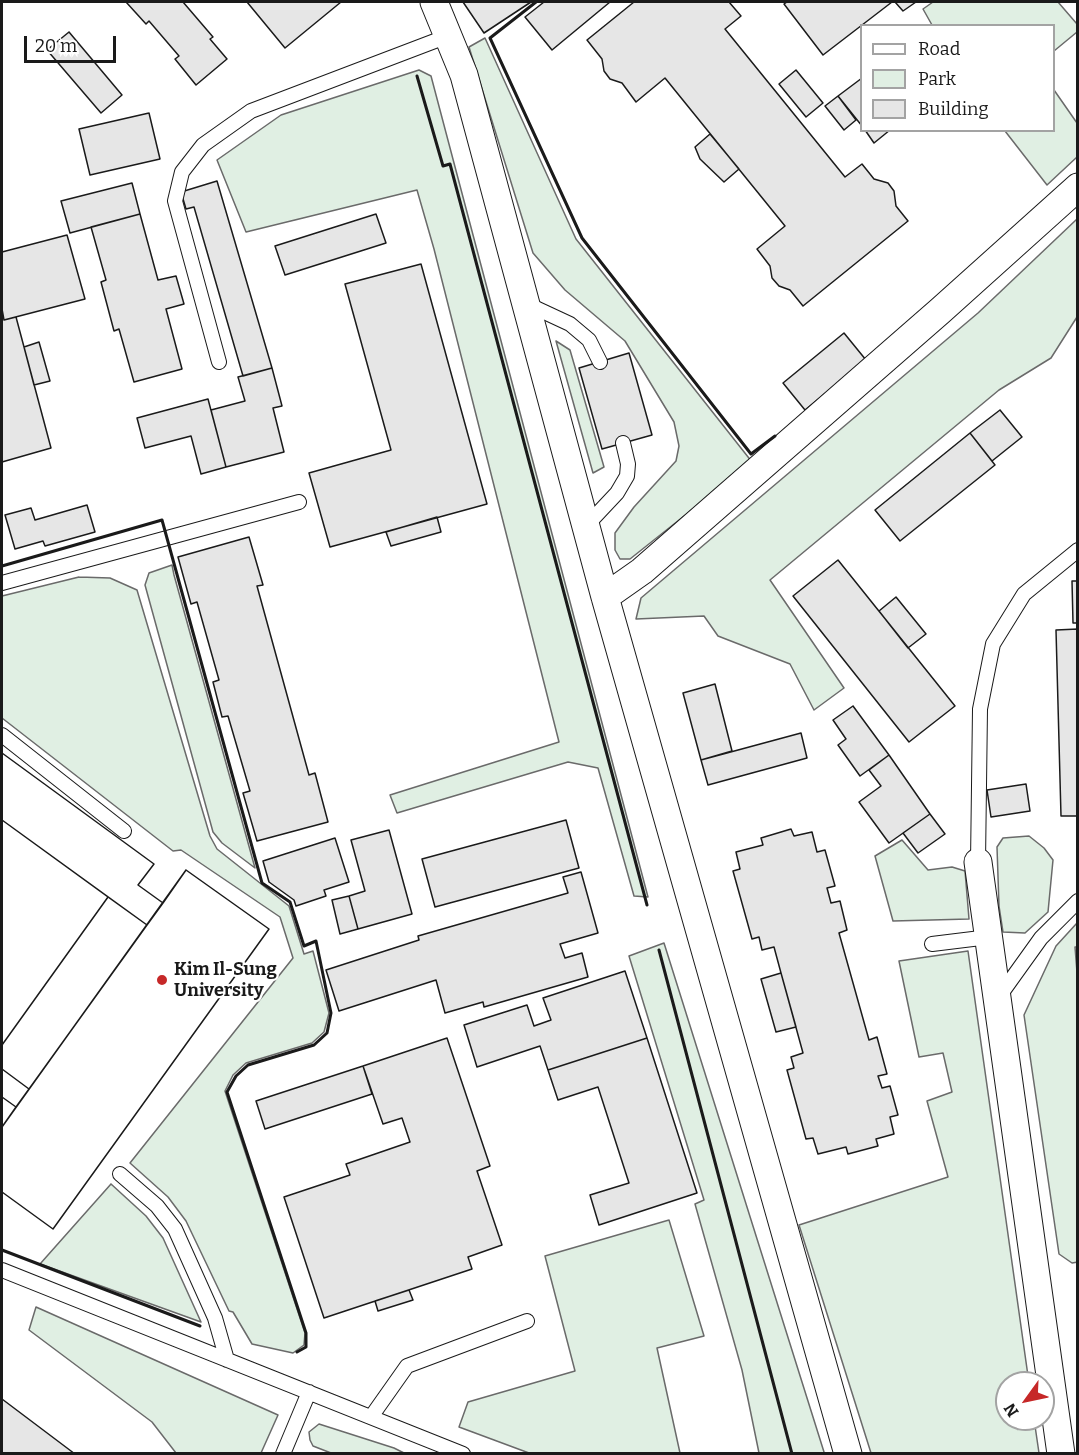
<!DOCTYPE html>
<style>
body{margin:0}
#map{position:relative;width:1079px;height:1455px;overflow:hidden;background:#fff;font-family:Bitter,serif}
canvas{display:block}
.frame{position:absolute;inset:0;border:3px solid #1a1a1a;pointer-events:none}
.legend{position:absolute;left:860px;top:24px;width:195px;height:108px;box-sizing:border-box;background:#fff;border:2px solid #a3a3a3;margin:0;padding:8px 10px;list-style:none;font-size:18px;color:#1a1a1a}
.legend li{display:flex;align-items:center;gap:12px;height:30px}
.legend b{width:30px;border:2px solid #a3a3a3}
.north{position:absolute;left:995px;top:1371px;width:60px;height:60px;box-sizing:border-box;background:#fff;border:2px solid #a3a3a3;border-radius:50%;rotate:237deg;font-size:16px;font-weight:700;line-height:24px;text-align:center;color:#1a1a1a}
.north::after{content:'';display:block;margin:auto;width:21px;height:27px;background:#c62828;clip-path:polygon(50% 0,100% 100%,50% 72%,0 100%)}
.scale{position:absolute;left:24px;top:36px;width:92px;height:27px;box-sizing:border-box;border:3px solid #1a1a1a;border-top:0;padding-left:8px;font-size:18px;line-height:21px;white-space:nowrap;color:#1a1a1a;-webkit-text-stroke:4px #fff;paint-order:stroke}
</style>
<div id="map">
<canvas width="1079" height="1455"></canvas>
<div class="frame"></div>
<ul class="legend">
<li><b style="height:8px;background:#fff"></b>Road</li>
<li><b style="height:16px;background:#e0efe3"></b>Park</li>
<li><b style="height:16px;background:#e6e6e6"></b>Building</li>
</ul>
<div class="north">N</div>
<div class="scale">20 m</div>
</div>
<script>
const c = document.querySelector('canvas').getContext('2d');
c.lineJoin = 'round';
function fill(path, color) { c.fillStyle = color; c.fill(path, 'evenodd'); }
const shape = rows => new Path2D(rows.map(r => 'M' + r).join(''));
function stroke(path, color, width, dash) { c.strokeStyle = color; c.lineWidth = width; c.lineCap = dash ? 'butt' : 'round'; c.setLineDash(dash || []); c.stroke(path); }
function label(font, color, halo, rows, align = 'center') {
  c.font = font + ' Bitter,serif'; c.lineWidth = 4.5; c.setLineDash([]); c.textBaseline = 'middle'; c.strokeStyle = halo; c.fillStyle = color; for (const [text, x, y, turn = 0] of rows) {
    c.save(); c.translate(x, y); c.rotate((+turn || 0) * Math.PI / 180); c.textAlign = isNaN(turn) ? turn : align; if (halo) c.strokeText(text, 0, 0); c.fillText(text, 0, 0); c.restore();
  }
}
const green = shape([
 [933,2,1058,2,1077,24,1077,32,1054,51,1054,26,932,25,923,9,933,2],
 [485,38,576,239,752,462,630,559,620,559,615,550,615,533,634,507,676,461,679,446,674,422,625,341,565,290,533,253,469,47,485,38],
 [419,70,431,76,648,897,634,896,598,768,568,762,397,813,390,795,559,742,434,249,417,190,246,232,217,160,281,115,419,70],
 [1054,90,1077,123,1077,157,1047,185,1005,131,1054,130,1054,90],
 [1077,219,1077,317,1051,358,999,390,770,580,844,688,814,710,790,664,718,636,704,616,636,619,641,598,978,313,1077,219],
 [556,341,570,350,604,467,593,473,556,341],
 [172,565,174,575,255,868,222,843,213,832,145,585,149,573,172,565],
 [79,577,110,578,137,590,210,836,217,849,289,906,304,954,313,951,329,1013,324,1032,312,1043,246,1063,233,1075,225,1091,305,1333,304,1345,293,1353,252,1344,233,1312,229,1311,186,1221,168,1197,130,1163,293,958,280,917,181,850,173,851,2,718,2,596,79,577],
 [1029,836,1044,848,1053,860,1048,912,1025,933,1003,932,999,906,997,847,1003,838,1029,836],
 [902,840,928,870,952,867,965,871,969,919,893,921,875,856,902,840],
 [1077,923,1077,947,1075,947,1078,985,1078,1262,1072,1263,1059,1254,1024,1015,1056,946,1077,923],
 [664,943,824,1452,824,1453,759,1453,742,1370,695,1204,704,1200,629,956,664,943],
 [968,951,1029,1383,1007,1383,1007,1419,1034,1419,1039,1453,871,1453,799,1225,948,1177,927,1101,952,1092,943,1053,919,1057,899,961,968,951],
 [111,1184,146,1216,163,1238,201,1322,40,1264,111,1184],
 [669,1220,704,1336,657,1348,680,1453,529,1453,459,1427,468,1402,575,1371,545,1256,669,1220],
 [36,1307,278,1415,261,1453,176,1453,152,1422,29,1330,36,1307],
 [319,1424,394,1448,404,1453,331,1453,313,1446,310,1440,309,1432,319,1424]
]);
fill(green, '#e0efe3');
stroke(green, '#6a6a6a', 1.5);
const building = shape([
 [126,2,183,2,213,37,210,39,227,59,196,85,175,59,179,56,149,21,146,24,126,2],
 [247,2,341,2,285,48,247,2],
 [463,2,531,2,484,33,463,2],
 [544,2,610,2,552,50,525,17,544,2],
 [634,2,729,2,741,16,725,29,845,177,862,164,874,179,888,183,894,191,896,206,908,221,803,306,790,290,779,286,772,278,770,266,757,249,785,226,665,78,636,102,622,83,610,79,604,71,602,59,587,40,634,2],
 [787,2,892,2,823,55,784,4,787,2],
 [895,2,916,2,903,11,895,2],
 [69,32,122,95,101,113,47,50,69,32],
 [796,70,823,103,806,117,779,84,796,70],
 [862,78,862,126,838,96,862,78],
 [838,96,856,120,844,130,825,106,838,96],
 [149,113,160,159,90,175,79,129,149,113],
 [865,130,890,130,874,143,865,130],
 [710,134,739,169,724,182,700,159,695,147,710,134],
 [217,181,272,368,243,376,194,207,186,209,181,192,217,181],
 [132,183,140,214,70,233,61,201,132,183],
 [140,214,158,280,176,276,184,304,166,309,182,369,134,382,119,329,114,331,101,282,106,280,91,227,140,214],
 [376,214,386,243,285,275,275,246,376,214],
 [67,235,85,299,4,320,2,309,2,252,67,235],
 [421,264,487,504,330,547,309,473,391,450,345,284,421,264],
 [2,309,4,320,16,317,51,448,2,462,2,309],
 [844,333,866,360,805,410,783,383,844,333],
 [39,342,50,381,34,385,24,347,39,342],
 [629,353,652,435,602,449,579,368,629,353],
 [272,368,282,406,273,408,284,452,226,467,211,410,245,401,238,377,272,368],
 [208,399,226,467,201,474,191,436,145,448,137,418,208,399],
 [1000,410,1022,437,992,461,970,433,1000,410],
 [970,433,995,465,900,541,875,510,970,433],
 [87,505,95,532,45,546,43,541,15,549,5,515,31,508,35,520,87,505],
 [437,517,441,532,391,546,386,532,437,517],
 [249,537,263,585,257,586,309,775,315,773,328,822,257,841,243,793,250,791,228,716,222,717,213,682,219,680,197,602,191,604,178,557,249,537],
 [838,560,955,706,909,742,793,596,838,560],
 [1072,581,1078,581,1078,623,1073,623,1072,581],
 [896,597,926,634,908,648,879,611,896,597],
 [1078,629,1078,816,1061,816,1056,630,1078,629],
 [715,684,732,751,701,760,683,693,715,684],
 [853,706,889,755,860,776,838,745,846,739,833,720,853,706],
 [801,733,807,758,708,785,701,760,801,733],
 [2,753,154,864,138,885,163,903,186,870,269,929,53,1229,2,1192,2,1127,16,1107,2,1097,2,1069,29,1089,147,925,108,897,2,1045,2,753],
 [2,753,154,864,138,885,163,903,147,925,2,820,2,753],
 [889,755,930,814,889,843,859,802,881,786,869,770,889,755],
 [1026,784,1030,811,991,817,987,790,1026,784],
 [930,814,945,834,918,853,903,833,930,814],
 [2,820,108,897,2,1045,2,820],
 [566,820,579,868,435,907,422,859,566,820],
 [791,829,794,836,812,832,817,852,825,850,835,886,827,888,831,903,840,901,847,930,839,933,869,1040,877,1037,887,1074,878,1076,882,1088,890,1086,898,1115,890,1117,894,1134,876,1139,878,1146,848,1154,846,1147,818,1154,813,1138,806,1139,787,1070,794,1068,791,1057,803,1053,781,973,774,947,762,950,759,937,752,939,733,871,740,869,736,852,763,845,761,838,791,829],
 [389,830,412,914,358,929,349,896,365,891,351,840,389,830],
 [335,838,349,882,324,890,326,896,296,906,294,900,269,882,263,861,335,838],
 [186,870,269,929,53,1229,2,1192,2,1127,186,870],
 [581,872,598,933,560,944,565,958,582,953,588,977,484,1007,483,1002,445,1013,436,980,339,1011,326,970,419,940,418,936,568,893,563,877,581,872],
 [349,896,358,929,340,934,332,900,349,896],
 [625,971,647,1038,548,1070,540,1046,477,1067,464,1025,527,1005,534,1026,551,1020,543,998,625,971],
 [781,973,796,1027,776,1032,761,979,781,973],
 [447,1038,490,1166,477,1171,502,1245,468,1257,472,1269,324,1318,284,1197,350,1175,346,1164,410,1142,402,1118,383,1124,363,1066,447,1038],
 [647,1038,697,1193,599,1225,590,1195,629,1183,598,1087,558,1100,548,1070,647,1038],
 [363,1066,372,1094,265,1129,256,1101,363,1066],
 [2,1069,29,1089,16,1107,2,1097,2,1069],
 [409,1290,413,1300,378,1311,375,1301,409,1290],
 [2,1399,75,1454,2,1454,2,1399]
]);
fill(building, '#e6e6e6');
stroke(building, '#1a1a1a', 1.5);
const lane = shape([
 [527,304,570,324,589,340,600,362],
 [219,362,175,201,182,172,203,145,251,111,448,36],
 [586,526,617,493,627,476,628,464,623,443],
 [2,583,299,502],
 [2,735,124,831],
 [978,862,980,709,993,644,1024,594,1078,550],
 [932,944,989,937],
 [998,998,1041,938,1078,901],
 [120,1174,157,1206,175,1229,215,1318,227,1360],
 [2,1270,463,1454],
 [371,1417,407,1366,527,1321],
 [283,1454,309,1392]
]);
const street = shape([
 [434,2,464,75,605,597,848,1454],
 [605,597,642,571,940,311,1078,187],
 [978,862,1061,1454]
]);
stroke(lane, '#1a1a1a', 16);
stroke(street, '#1a1a1a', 29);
stroke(lane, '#fff', 14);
stroke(street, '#fff', 27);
stroke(shape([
 [536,2,490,38,582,238,751,454,775,436],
 [417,76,443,166,450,164,647,905],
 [2,566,162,520,262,883,290,902,304,946,316,941,331,1013,327,1033,314,1045,248,1065,236,1076,227,1092,306,1333,306,1347,297,1352],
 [659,950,792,1454],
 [2,1250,200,1326]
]), '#1a1a1a', 3);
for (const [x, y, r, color] of [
 [162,980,6,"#c62828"]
]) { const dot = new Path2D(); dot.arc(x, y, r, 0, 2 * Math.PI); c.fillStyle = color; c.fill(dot); stroke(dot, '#fff', 2); }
label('bold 18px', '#1a1a1a', '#fff', [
 ["Kim Il-Sung",174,970],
 ["University",174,991]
], 'left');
</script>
